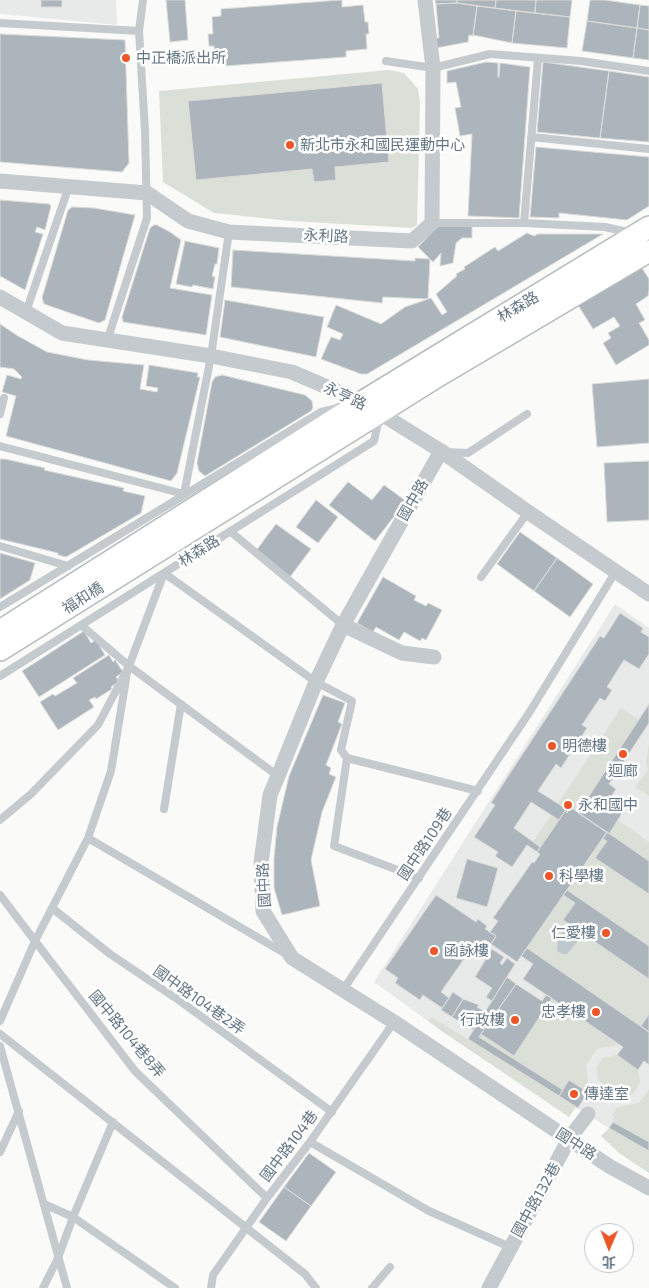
<!DOCTYPE html>
<meta charset="utf-8">
<style>
body{margin:0}
#map{position:relative;width:649px;height:1288px;overflow:hidden;background:#fafaf8;font-family:"Exo 2","Noto Sans TC",sans-serif}
canvas{display:block}
.north{position:absolute;left:584px;top:1223px;width:50px;height:50px;box-sizing:border-box;background:#fff;border:1px solid #c1c8ce;border-radius:50%;rotate:181deg;font-size:14px;font-weight:700;line-height:20px;text-align:center;color:#647684}
.north::after{content:'';display:block;margin:auto;width:18px;height:22px;background:#eb5527;clip-path:polygon(50% 0,100% 100%,50% 72%,0 100%)}
</style>
<div id="map">
<canvas width="649" height="1288"></canvas>
<div class="north">北</div>
</div>
<script>
const c = document.querySelector('canvas').getContext('2d');
c.lineJoin = 'round';
function fill(path, color) { c.fillStyle = color; c.fill(path, 'evenodd'); }
const shape = rows => new Path2D(rows.map(r => 'M' + r).join(''));
function stroke(path, color, width, dash) { c.strokeStyle = color; c.lineWidth = width; c.lineCap = dash ? 'butt' : 'round'; c.setLineDash(dash || []); c.stroke(path); }
function label(font, color, halo, rows, align = 'center') {
  c.font = font + ' "Exo 2","Noto Sans TC",sans-serif'; c.lineWidth = 5; c.setLineDash([]); c.textBaseline = 'middle'; c.strokeStyle = halo; c.fillStyle = color; for (const [text, x, y, turn = 0] of rows) {
    c.save(); c.translate(x, y); c.rotate((+turn || 0) * Math.PI / 180); c.textAlign = isNaN(turn) ? turn : align; if (halo) c.strokeText(text, 0, 0); c.fillText(text, 0, 0); c.restore();
  }
}
fill(shape([
 [0,0,116,0,117,25,0,14],
 [615,604,649,628,649,1151,609,1128,431,1017,428,1021,374,982]
]), '#e8e9e9');
fill(shape([
 [389,70,404,73,418,89,420,103,417,225,412,228,291,221,214,213,163,182,159,91],
 [621,708,639,720,578,813,570,808,568,810,558,804],
 [649,743,649,796,635,787,648,770,646,763],
 [551,815,559,820,540,847,533,842],
 [618,820,649,842,649,861,609,834],
 [603,839,607,841,596,858,649,894,649,946,567,890],
 [563,895,575,903,563,921,649,979,649,1014,641,1026,527,948],
 [552,998,619,1045,597,1049,586,1065,589,1087,587,1091,563,1090,479,1037,481,1034,514,1055],
 [431,1017,468,1039,576,1107,569,1117,440,1030,428,1021],
 [617,1055,638,1070,640,1083,633,1094,620,1096,599,1081,596,1067,603,1058],
 [649,1089,649,1142,613,1122,614,1117,612,1115,618,1107,639,1103],
 [609,1128,649,1151,649,1173,619,1153,601,1136]
]), '#dae0d7');
fill(shape([
 [568,930,573,932,577,942,567,954,562,954,557,951,558,938,563,931]
]), '#bec9ce');
const building = shape([
 [41,0,62,0,62,7,41,7,41,0],
 [166,0,185,0,188,40,170,42,166,0],
 [340,0,342,0,342,7,363,5,365,22,368,22,369,34,366,34,367,49,346,51,346,57,225,66,225,60,215,61,214,46,209,46,208,34,213,34,212,17,221,16,221,9,340,0],
 [435,0,457,0,457,3,436,4,435,0],
 [457,0,496,0,495,8,457,3,457,0],
 [496,0,536,0,535,13,495,8,496,0],
 [536,0,572,0,570,17,535,13,536,0],
 [590,0,605,0,640,5,637,28,587,21,590,0],
 [457,3,477,6,473,36,469,35,468,42,436,48,435,38,439,38,436,4,457,3],
 [640,5,649,6,649,30,637,28,640,5],
 [477,6,516,11,512,43,473,35,477,6],
 [516,11,570,17,567,48,512,43,516,11],
 [587,21,637,28,633,58,582,51,587,21],
 [637,28,649,30,649,60,633,58,637,28],
 [0,34,125,40,129,163,122,172,0,162,0,34],
 [486,62,498,63,498,77,499,77,500,63,530,67,519,218,468,216,472,134,460,136,455,108,461,107,456,82,447,83,447,71,486,62],
 [543,62,609,71,600,138,537,132,543,62],
 [609,71,649,77,649,142,600,138,609,71],
 [382,83,389,162,335,167,336,180,314,182,312,169,196,180,188,101,382,83],
 [536,147,649,157,649,206,627,220,559,213,559,218,530,217,536,147],
 [0,200,49,204,51,206,45,230,37,227,35,232,43,234,25,290,0,276,0,200],
 [72,207,94,208,135,215,105,320,99,323,44,304,42,298,68,210,72,207],
 [154,225,157,225,170,232,181,240,170,288,212,295,206,335,123,322,122,317,150,228,154,225],
 [439,225,472,226,472,238,462,238,456,243,453,263,440,266,441,253,433,262,418,247,439,225],
 [527,233,534,236,538,234,603,234,367,374,361,374,321,359,331,337,340,340,343,334,327,327,336,305,381,324,405,307,431,298,442,315,447,312,436,294,457,276,456,274,465,269,464,267,495,247,498,251,527,233],
 [185,241,219,248,217,264,215,264,212,276,215,277,213,289,193,285,192,287,176,284,185,241],
 [233,250,415,261,415,258,430,259,428,299,383,297,382,303,231,287,233,250],
 [640,265,649,279,649,290,648,296,636,304,645,320,639,323,649,340,649,345,616,365,603,343,611,338,608,333,620,326,614,317,593,329,578,305,640,265],
 [225,300,324,317,316,357,220,337,225,300],
 [0,324,18,336,47,352,88,360,144,365,140,389,157,392,158,388,146,386,149,365,198,373,197,377,200,377,177,473,171,481,6,436,16,396,2,392,7,375,21,379,22,377,14,369,0,367,0,324],
 [222,375,305,395,312,401,313,408,311,411,205,476,199,471,197,463,212,382,215,377,222,375],
 [649,379,649,443,597,447,592,384,649,379],
 [0,459,5,459,45,468,44,470,124,488,123,491,145,496,141,513,66,557,58,555,58,553,0,539,0,459],
 [649,461,649,520,607,522,604,463,649,461],
 [348,482,372,500,384,485,406,501,375,541,329,505,348,482],
 [316,500,338,517,318,543,296,527,316,500],
 [276,524,311,549,290,577,255,552,276,524],
 [520,532,557,558,534,591,497,564,520,532],
 [0,553,35,563,30,580,0,599,0,553],
 [557,558,593,584,570,617,534,591,557,558],
 [383,577,416,596,414,600,426,606,428,603,442,610,426,640,422,638,420,641,404,632,399,640,376,627,373,632,357,623,383,577],
 [620,613,643,628,641,632,649,637,649,654,639,669,624,660,607,687,612,690,605,701,600,698,582,725,587,728,561,768,556,764,538,791,568,810,567,813,565,811,559,820,531,802,514,828,540,847,537,852,527,845,512,867,495,856,498,852,474,837,495,805,491,803,503,784,600,636,604,638,620,613],
 [84,631,91,643,96,640,105,655,39,697,22,671,84,631],
 [109,655,113,662,115,660,123,672,116,677,119,681,111,687,112,689,96,699,95,697,89,700,94,707,58,730,40,702,53,694,55,696,77,683,73,678,109,655],
 [323,695,345,703,338,722,342,724,326,765,331,768,329,774,336,777,322,812,311,860,320,906,282,915,274,888,274,858,277,827,289,776,323,695],
 [649,704,649,723,609,784,616,789,611,797,626,807,609,834,578,813,649,704],
 [570,807,607,832,517,962,491,944,496,936,490,932,498,921,493,918,532,862,534,863,540,854,537,852,559,820,565,811,567,813,570,807],
 [607,832,649,861,649,894,595,858,607,841,603,839,607,832],
 [467,859,498,868,487,907,456,898,467,859],
 [567,890,649,946,649,979,563,920,575,903,563,895,567,890],
 [436,895,476,922,478,919,487,926,485,929,496,936,491,944,485,940,479,949,473,946,441,992,449,998,442,1008,423,995,420,1000,395,983,398,978,385,969,436,895],
 [527,948,649,1032,649,1065,644,1061,638,1070,617,1055,623,1047,523,979,533,964,521,956,527,948],
 [492,949,504,957,500,963,502,965,507,958,515,964,492,1001,486,997,492,988,475,977,492,949],
 [507,977,516,984,479,1037,563,1090,559,1096,468,1039,507,977],
 [516,984,542,1001,546,995,552,998,514,1056,481,1034,516,984],
 [453,992,463,999,452,1017,441,1010,453,992],
 [463,999,479,1005,477,1007,485,1012,473,1030,452,1017,463,999],
 [649,1014,649,1032,641,1026,649,1014],
 [569,1080,588,1092,578,1108,559,1096,569,1080],
 [613,1122,649,1142,649,1151,609,1128,613,1122],
 [309,1153,336,1172,311,1206,284,1187,309,1153],
 [284,1187,311,1206,286,1241,259,1222,284,1187]
]);
fill(building, '#acb5bb');
stroke(building, '#dcdcda', 1);
const secondary = shape([
 [0,631,362,402,649,227],
 [0,650,433,379,649,251]
]);
stroke(secondary, '#b5bcc1', 24);
stroke(shape([
 [0,23,139,31],
 [386,61,433,68,490,54,581,61,649,71],
 [531,137,649,149],
 [432,223,524,223,605,227,632,233],
 [524,223,538,59],
 [26,312,69,186],
 [107,341,147,218,145,131,139,31,143,0],
 [0,414,4,398],
 [0,446,184,494,211,356,229,232],
 [446,452,468,453,527,414],
 [231,532,343,625],
 [0,546,68,566],
 [481,577,528,512],
 [0,607,321,412,338,408],
 [81,625,129,666,278,776],
 [0,676,374,441,379,418],
 [347,758,478,791],
 [164,809,181,704],
 [0,820,31,794,98,725,129,666,164,573,316,682,352,701,341,750,347,758,334,846,419,878],
 [88,838,286,954],
 [0,895,35,941,88,838,111,771,127,673],
 [52,908,110,954,180,1001,332,1112],
 [343,990,529,713,616,571],
 [0,1021,35,941,135,1071,267,1198],
 [0,1034,305,1274,316,1288],
 [0,1046,67,1288],
 [310,1142,429,1211,510,1247],
 [0,1152,19,1111],
 [44,1204,73,1217,175,1288],
 [43,1288,58,1258,73,1217,113,1122],
 [211,1288,213,1275,267,1198,310,1142,394,1022],
 [372,1288,390,1267]
]), '#c5cace', 8);
stroke(shape([
 [0,181,147,193,188,221,229,232,412,241,432,223,433,68,425,0],
 [0,297,62,333,211,356,292,372,362,402,441,451,528,512,649,594],
 [441,451,343,625,316,682,278,776,270,795,261,863,263,911,292,958,394,1022,609,1166,649,1188],
 [343,625,402,653,434,657],
 [489,1288,569,1139,588,1114]
]), '#c5cace', 15);
stroke(secondary, '#fff', 21);
for (const [x, y, r, color] of [
 [126,58,5,"#eb5527"],
 [290,145,5,"#eb5527"],
 [552,746,5,"#eb5527"],
 [623,754,5,"#eb5527"],
 [568,805,5,"#eb5527"],
 [549,876,5,"#eb5527"],
 [606,933,5,"#eb5527"],
 [434,951,5,"#eb5527"],
 [596,1012,5,"#eb5527"],
 [515,1020,5,"#eb5527"],
 [574,1094,5,"#eb5527"]
]) { const dot = new Path2D(); dot.arc(x, y, r, 0, 2 * Math.PI); c.fillStyle = color; c.fill(dot); stroke(dot, '#fff', 2); }
label('15px', '#647684', '#fff', [
 ["中正橋派出所",136,58],
 ["新北市永和國民運動中心",300,145],
 ["明德樓",562,746],
 ["迴廊",623,771,"center"],
 ["永和國中",578,805],
 ["科學樓",559,876],
 ["仁愛樓",596,933,"right"],
 ["函詠樓",444,951],
 ["忠孝樓",586,1012,"right"],
 ["行政樓",505,1020,"right"],
 ["傳達室",584,1094]
], 'left');
label('15px', '#647684', '#fff', [
 ["永利路",326,236,3],
 ["林森路",518,307,-31],
 ["永亨路",345,396,25],
 ["國中路",413,500,-60],
 ["林森路",199,551,-32],
 ["福和橋",83,598,-32],
 ["國中路109巷",425,844,-56],
 ["國中路",264,885,-93],
 ["國中路104巷2弄",199,1000,35],
 ["國中路104巷8弄",127,1034,50],
 ["國中路",576,1144,33],
 ["國中路104巷",289,1146,-53],
 ["國中路132巷",536,1200,-61]
]);
</script>
